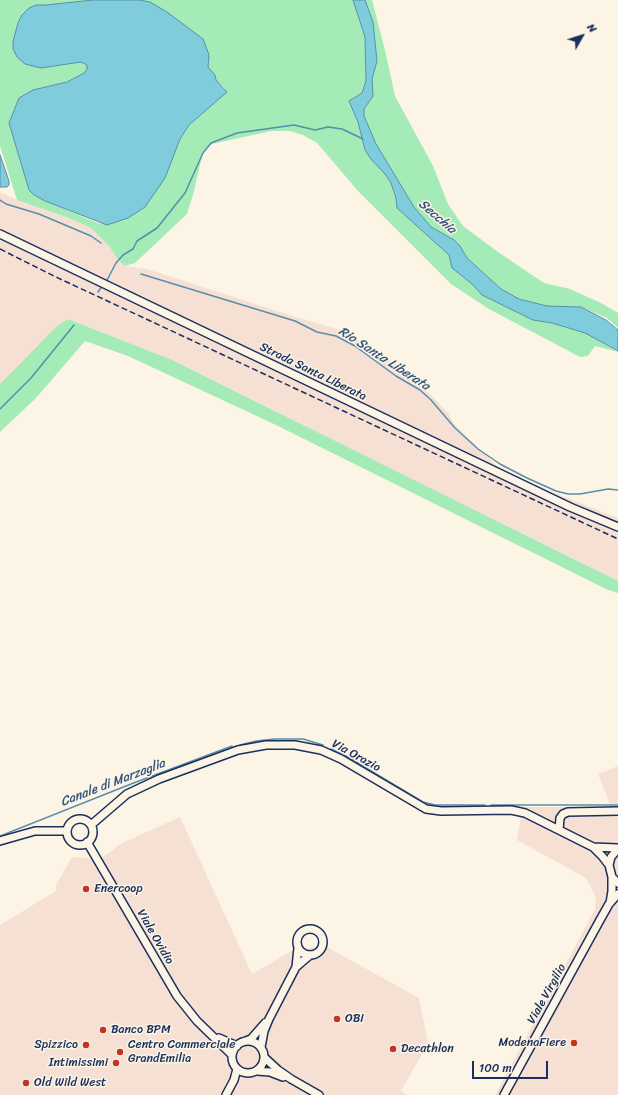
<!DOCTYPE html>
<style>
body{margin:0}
#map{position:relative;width:618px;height:1095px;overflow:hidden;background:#fcf5e5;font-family:Sriracha,sans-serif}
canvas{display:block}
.north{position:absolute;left:562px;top:16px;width:40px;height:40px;-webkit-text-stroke:3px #fcf5e5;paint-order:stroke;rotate:51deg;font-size:11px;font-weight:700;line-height:16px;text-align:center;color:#1b2f5e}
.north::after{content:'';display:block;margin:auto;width:14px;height:18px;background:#1b2f5e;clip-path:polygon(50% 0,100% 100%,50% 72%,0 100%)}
.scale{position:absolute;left:472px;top:1061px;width:76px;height:18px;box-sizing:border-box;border:2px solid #1b2f5e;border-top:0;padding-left:5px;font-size:12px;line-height:14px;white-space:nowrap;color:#1b2f5e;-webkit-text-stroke:3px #fcf5e5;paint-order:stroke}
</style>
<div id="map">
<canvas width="618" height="1095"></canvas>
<div class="north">N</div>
<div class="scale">100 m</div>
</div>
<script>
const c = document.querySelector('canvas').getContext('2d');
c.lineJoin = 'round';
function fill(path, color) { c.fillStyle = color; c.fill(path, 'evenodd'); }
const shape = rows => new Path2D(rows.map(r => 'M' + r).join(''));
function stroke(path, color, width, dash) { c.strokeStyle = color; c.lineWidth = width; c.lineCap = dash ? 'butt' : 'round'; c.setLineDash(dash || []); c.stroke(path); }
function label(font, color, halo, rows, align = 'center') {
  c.font = font + ' Sriracha,sans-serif'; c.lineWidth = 3; c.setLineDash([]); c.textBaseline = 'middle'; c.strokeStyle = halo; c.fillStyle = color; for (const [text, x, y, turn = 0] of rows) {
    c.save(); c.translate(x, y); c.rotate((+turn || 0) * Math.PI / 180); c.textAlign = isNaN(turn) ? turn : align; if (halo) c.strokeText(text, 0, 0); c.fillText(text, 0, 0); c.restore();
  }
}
fill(shape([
 [0,192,17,200,69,218,91,228,109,246,119,261,125,266,147,269,302,319,341,330,352,336,371,350,393,362,411,377,432,396,448,413,455,425,498,467,519,479,618,518,618,581,170,359,68,319,57,326,0,384],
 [618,766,618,1095,495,1095,595,909,596,898,586,878,517,840,523,807,611,807,598,774],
 [180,817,252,974,293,950,325,946,419,998,428,1043,401,1091,407,1095,0,1095,0,925,56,891,56,885,72,857,100,859,122,843]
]), '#f6e0d3');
fill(shape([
 [0,0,93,0,46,5,36,5,41,68,81,62,87,65,87,69,84,73,67,82,33,90,9,123,29,190,34,195,45,201,100,224,165,178,180,139,189,125,224,94,225,88,216,80,215,75,208,67,209,55,150,2,139,0,353,0,365,37,366,81,362,93,349,101,358,122,365,150,385,174,391,183,396,198,397,208,449,255,452,268,472,284,482,295,533,320,552,323,585,333,618,352,595,346,588,356,580,357,489,309,451,284,358,191,317,143,303,135,290,131,271,131,212,144,203,152,193,195,187,214,135,263,125,266,119,261,109,246,91,228,69,218,17,200,0,146],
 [365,0,372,0,385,50,395,96,433,166,448,204,463,226,498,252,544,283,570,289,601,303,618,313,618,328,607,318,581,307,547,306,519,299,501,289,467,258,460,246,454,240,431,227,414,207,376,144,364,116,364,109,373,96,372,79,377,61,373,22],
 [68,319,170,359,618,581,618,593,606,589,276,425,128,356,85,341,36,398,0,432,0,384,57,326]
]), '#a4ebb8');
const water = shape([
 [93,0,139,0,150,2,167,12,203,39,209,55,208,67,215,75,216,80,227,92,189,125,180,139,165,178,145,207,128,218,107,225,45,201,34,195,29,190,9,123,19,98,33,90,67,82,84,73,87,69,87,65,81,62,41,68,25,64,17,57,13,49,13,41,18,23,22,15,29,8,36,5,46,5,93,0],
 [353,0,365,0,373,22,377,61,372,79,373,96,364,109,364,116,376,144,414,207,431,227,454,240,460,246,467,258,501,289,519,299,547,306,581,307,606,320,618,330,618,351,585,333,552,323,533,320,482,295,472,284,452,268,449,255,397,208,396,198,391,183,385,174,371,159,365,150,358,122,349,101,362,93,366,81,365,37,353,0],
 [0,155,9,181,9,185,7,187,0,187,0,155]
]);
fill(water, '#7fcddc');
stroke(water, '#578eaa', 1);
stroke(shape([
 [0,200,6,204,39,214,91,236,101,243],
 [141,274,295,321,317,332,336,336,355,346,396,376,420,390,431,400,455,428,478,449,500,464,527,478,556,491,568,494,580,494,608,489,618,490],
 [106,282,116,263,123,255,133,249,137,241,157,228,185,193,203,153,211,143,237,133,294,125,315,130,328,127,342,129,363,139],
 [98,292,103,285],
 [0,409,31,378,74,325],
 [240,745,256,741,275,739,303,739,323,745],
 [331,749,346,756,423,802,435,805,485,805],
 [491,805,618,805],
 [0,836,131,784,232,746]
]), '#578eaa', 1.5);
const minor = shape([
 [0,234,570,507,618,527],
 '67 832a13 13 0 1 1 26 0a13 13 0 1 1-26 0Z',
 [91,825,127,794,159,779,238,750,266,745,295,745,321,750,341,759,426,809,441,811,511,810,525,813,593,847,602,856,609,865],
 [559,830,560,818,563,814,568,812,618,811],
 [0,841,35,831,67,831],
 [87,842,177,996,197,1021,232,1055],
 [593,847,618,848],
 [618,849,611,857,609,865,612,877,618,883],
 [610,903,612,891,612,877],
 '297 942a13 13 0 1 1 26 0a13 13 0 1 1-26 0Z',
 [298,948,296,967,310,955],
 [219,1038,237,1046],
 '232 1057a16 16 0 1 1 32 0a16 16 0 1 1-32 0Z',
 [246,1041,251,1039,265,1023],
 [261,1047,264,1031,269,1019,296,967],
 [265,1058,278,1070,291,1079,319,1095],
 [257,1071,270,1072,283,1077],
 [226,1095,234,1080,237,1069],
 [504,1095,600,920,609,904,618,894]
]);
stroke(minor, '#1b2f5e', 10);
stroke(minor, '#fcf5e5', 7);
stroke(shape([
 [0,249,56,277,618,539]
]), '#1b2f5e', 1.5, [6, 3]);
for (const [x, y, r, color] of [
 [86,889,4,"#c8321e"],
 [337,1019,4,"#c8321e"],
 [103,1030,4,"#c8321e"],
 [574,1043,4,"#c8321e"],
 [86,1045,4,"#c8321e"],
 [393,1049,4,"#c8321e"],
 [120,1052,4,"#c8321e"],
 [116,1063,4,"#c8321e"],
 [26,1083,4,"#c8321e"]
]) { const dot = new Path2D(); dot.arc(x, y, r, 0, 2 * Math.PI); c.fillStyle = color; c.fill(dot); stroke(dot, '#fcf5e5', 1.5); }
label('12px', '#1b2f5e', '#fcf5e5', [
 ["Strada Santa Liberata",313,372,26],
 ["Via Orazio",356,756,29],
 ["Viale Ovidio",155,937,60],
 ["Viale Virgilio",547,994,-61]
]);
label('12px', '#1b2f5e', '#fcf5e5', [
 ["Enercoop",94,889],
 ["OBI",345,1019],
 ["Banco BPM",111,1030],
 ["ModenaFiere",566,1043,"right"],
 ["Spizzico",78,1045,"right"],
 ["Centro Commerciale",128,1045],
 ["GrandEmilia",128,1059],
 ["Decathlon",401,1049],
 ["Intimissimi",108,1063,"right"],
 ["Old Wild West",34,1083]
], 'left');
label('italic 13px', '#34567e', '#fcf5e5', [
 ["Secchia",437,217,41],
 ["Rio Santa Liberata",384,359,33],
 ["Canale di Marzaglia",113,783,-21]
]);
</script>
